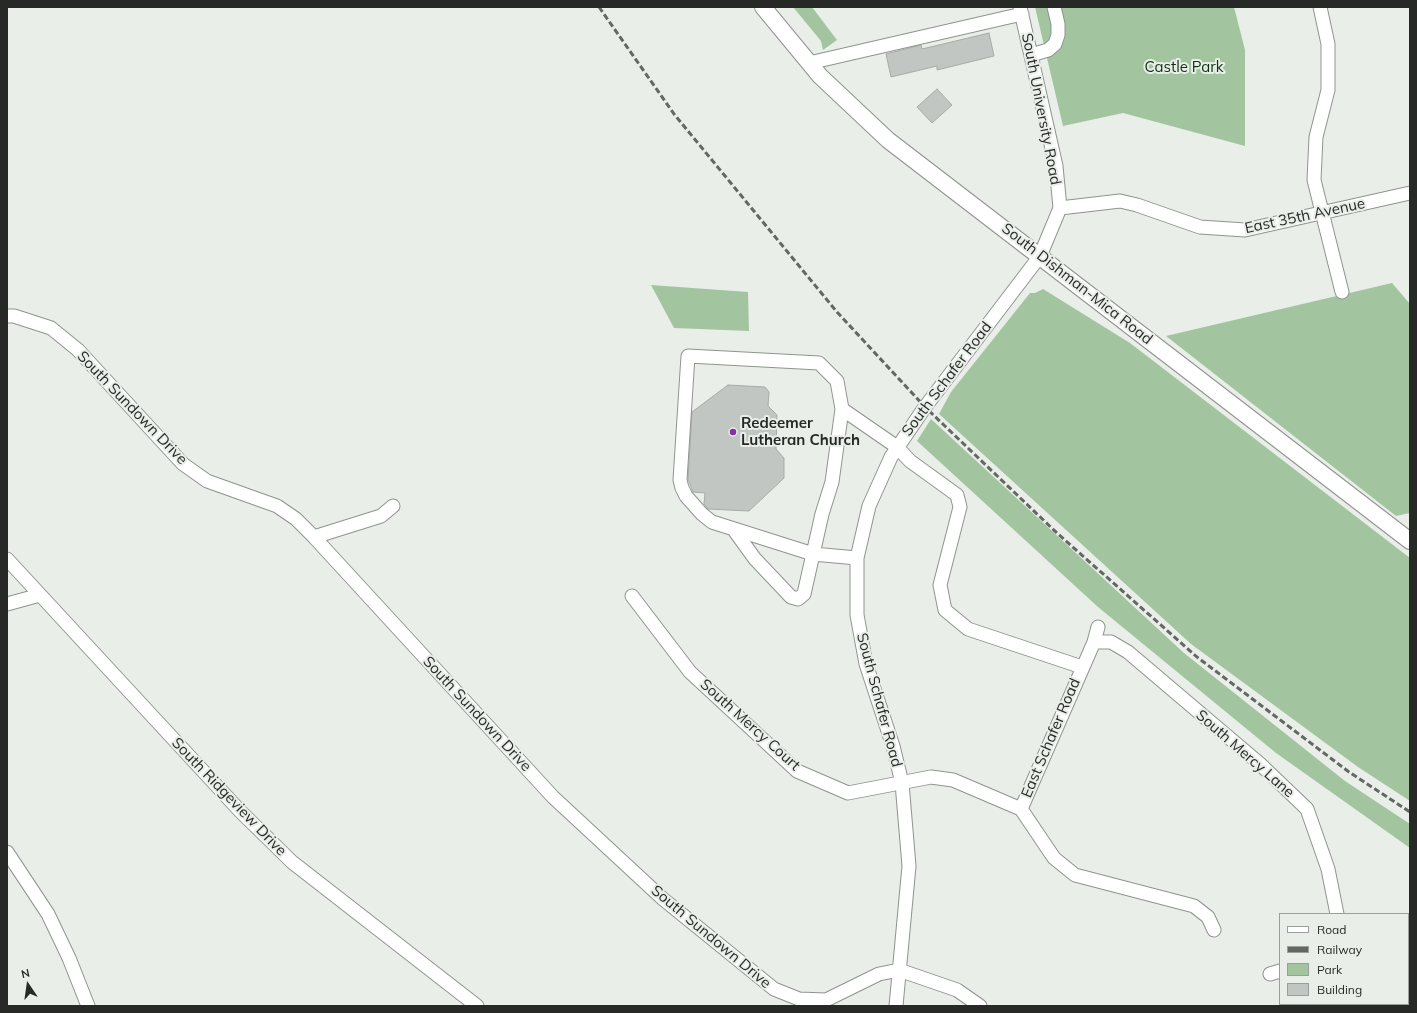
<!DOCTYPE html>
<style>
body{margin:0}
#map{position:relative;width:1417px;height:1013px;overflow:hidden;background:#e9eee9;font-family:Mulish,sans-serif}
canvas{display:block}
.frame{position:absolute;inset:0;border:8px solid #272927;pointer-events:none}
.legend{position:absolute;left:1279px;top:913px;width:130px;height:92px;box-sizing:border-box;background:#e9eee9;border:1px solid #9b9f9b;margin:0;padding:5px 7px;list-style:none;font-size:12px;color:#272927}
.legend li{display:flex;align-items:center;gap:8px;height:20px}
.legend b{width:20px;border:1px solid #9b9f9b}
.north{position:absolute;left:8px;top:965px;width:40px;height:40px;-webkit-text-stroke:3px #e9eee9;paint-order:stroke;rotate:347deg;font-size:11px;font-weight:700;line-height:16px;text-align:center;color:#272927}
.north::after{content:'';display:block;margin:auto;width:14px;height:18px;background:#272927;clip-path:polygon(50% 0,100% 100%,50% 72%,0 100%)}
</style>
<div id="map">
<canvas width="1417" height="1013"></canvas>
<div class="frame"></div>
<ul class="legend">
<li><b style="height:5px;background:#fff"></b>Road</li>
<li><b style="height:5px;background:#646764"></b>Railway</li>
<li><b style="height:11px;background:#a2c5a0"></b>Park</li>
<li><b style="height:11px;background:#c2c6c2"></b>Building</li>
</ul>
<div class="north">N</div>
</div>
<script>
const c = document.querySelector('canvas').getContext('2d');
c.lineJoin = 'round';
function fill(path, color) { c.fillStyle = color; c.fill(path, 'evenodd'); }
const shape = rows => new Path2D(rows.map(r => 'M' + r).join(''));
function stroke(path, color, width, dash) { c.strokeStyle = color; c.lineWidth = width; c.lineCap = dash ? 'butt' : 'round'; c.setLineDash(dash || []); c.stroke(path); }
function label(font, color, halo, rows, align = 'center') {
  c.font = font + ' Mulish,sans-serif'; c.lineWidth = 4; c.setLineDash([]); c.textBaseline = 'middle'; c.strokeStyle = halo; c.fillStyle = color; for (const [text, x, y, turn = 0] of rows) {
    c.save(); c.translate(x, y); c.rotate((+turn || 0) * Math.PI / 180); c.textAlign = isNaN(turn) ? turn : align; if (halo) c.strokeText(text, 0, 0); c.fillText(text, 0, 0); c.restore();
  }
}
fill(shape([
 [793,7,812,7,837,40,823,50,821,41],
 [1035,7,1234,7,1245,50,1245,146,1123,113,1063,126],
 [1392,283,1410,304,1410,513,1396,516,1166,336],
 [651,285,748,292,749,331,674,328],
 [1043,289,1130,343,1410,558,1410,801,1358,767,1191,644,939,414,951,392,1030,293,1035,293],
 [931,419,1184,653,1345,781,1410,824,1410,848,1276,753,1098,607,917,441]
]), '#a2c5a0');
const building = shape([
 [989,33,994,56,937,70,937,66,891,77,886,54,921,45,922,49,989,33],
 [937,89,952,105,932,123,917,107,937,89],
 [728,385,765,387,769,392,768,406,777,415,776,449,784,458,784,478,749,511,708,509,704,504,705,493,693,492,688,479,692,412,728,385]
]);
fill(building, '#c2c6c2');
stroke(building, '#a7aba6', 1);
const minor = shape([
 [1320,7,1328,44,1328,90,1316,137,1314,180,1342,292],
 [1031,55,1048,50,1055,44,1058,35,1058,24,1054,7],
 [809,63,1022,14],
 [1060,208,1120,201,1137,205,1200,227,1245,230,1410,193],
 [7,316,14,316,51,328,78,350,183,464,207,481,277,506,296,519,314,537,553,797,663,899,774,989,799,999,826,1000,879,974,899,970,957,990,980,1006],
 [734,530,755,559,791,597,798,599,804,594,813,554,712,522,702,514,686,496,682,488,680,480,688,356,819,363,837,381,842,409],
 [314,537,381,516,393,506],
 [857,558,813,554,822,514,832,482,842,409,897,447,910,461,957,495,960,507,940,585,945,610,968,629,1082,667],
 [7,559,240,811,292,862,477,1006],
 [632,596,690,672,797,771,848,793,931,777,953,780,1021,809,1054,858,1075,875,1194,906,1208,917,1214,930],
 [7,604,40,595],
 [1094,642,1111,642,1128,652,1260,764,1307,809,1328,869,1337,914],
 [1021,809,1094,642,1098,627],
 [7,852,48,914,69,958,88,1006],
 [1408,942,1410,942],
 [1270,974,1280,971],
 [896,1006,909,866,902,783,893,746,866,664,857,615,857,558,869,506,891,457,925,407,1040,256,1060,208,1056,166,1020,7]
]);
const major = shape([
 [763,7,820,76,888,140,1410,541]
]);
stroke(minor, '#8f948f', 15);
stroke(major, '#8f948f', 18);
stroke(minor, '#fff', 13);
stroke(major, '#fff', 16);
stroke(shape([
 [599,7,674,114,837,312,925,407,1058,534,1197,657,1349,772,1410,812]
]), '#646764', 3, [6, 3]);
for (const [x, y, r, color] of [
 [733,432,4,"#85319f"]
]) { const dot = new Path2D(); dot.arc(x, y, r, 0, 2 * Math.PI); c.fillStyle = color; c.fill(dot); stroke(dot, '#e9eee9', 1.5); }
label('15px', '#0c330e', '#e9eee9', [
 ["Castle Park",1184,67]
]);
label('15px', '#272927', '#e9eee9', [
 ["South University Road",1041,109,79],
 ["East 35th Avenue",1305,216,-12],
 ["South Dishman-Mica Road",1077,284,38],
 ["South Schafer Road",947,379,-53],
 ["South Sundown Drive",132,408,46],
 ["South Schafer Road",879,700,75],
 ["South Sundown Drive",477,714,47],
 ["South Mercy Court",750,725,42],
 ["East Schafer Road",1051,738,-67],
 ["South Mercy Lane",1245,754,41],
 ["South Ridgeview Drive",229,797,46],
 ["South Sundown Drive",711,937,40]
]);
label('bold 15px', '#272927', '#e9eee9', [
 ["Redeemer",741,423],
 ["Lutheran Church",741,440]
], 'left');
</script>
